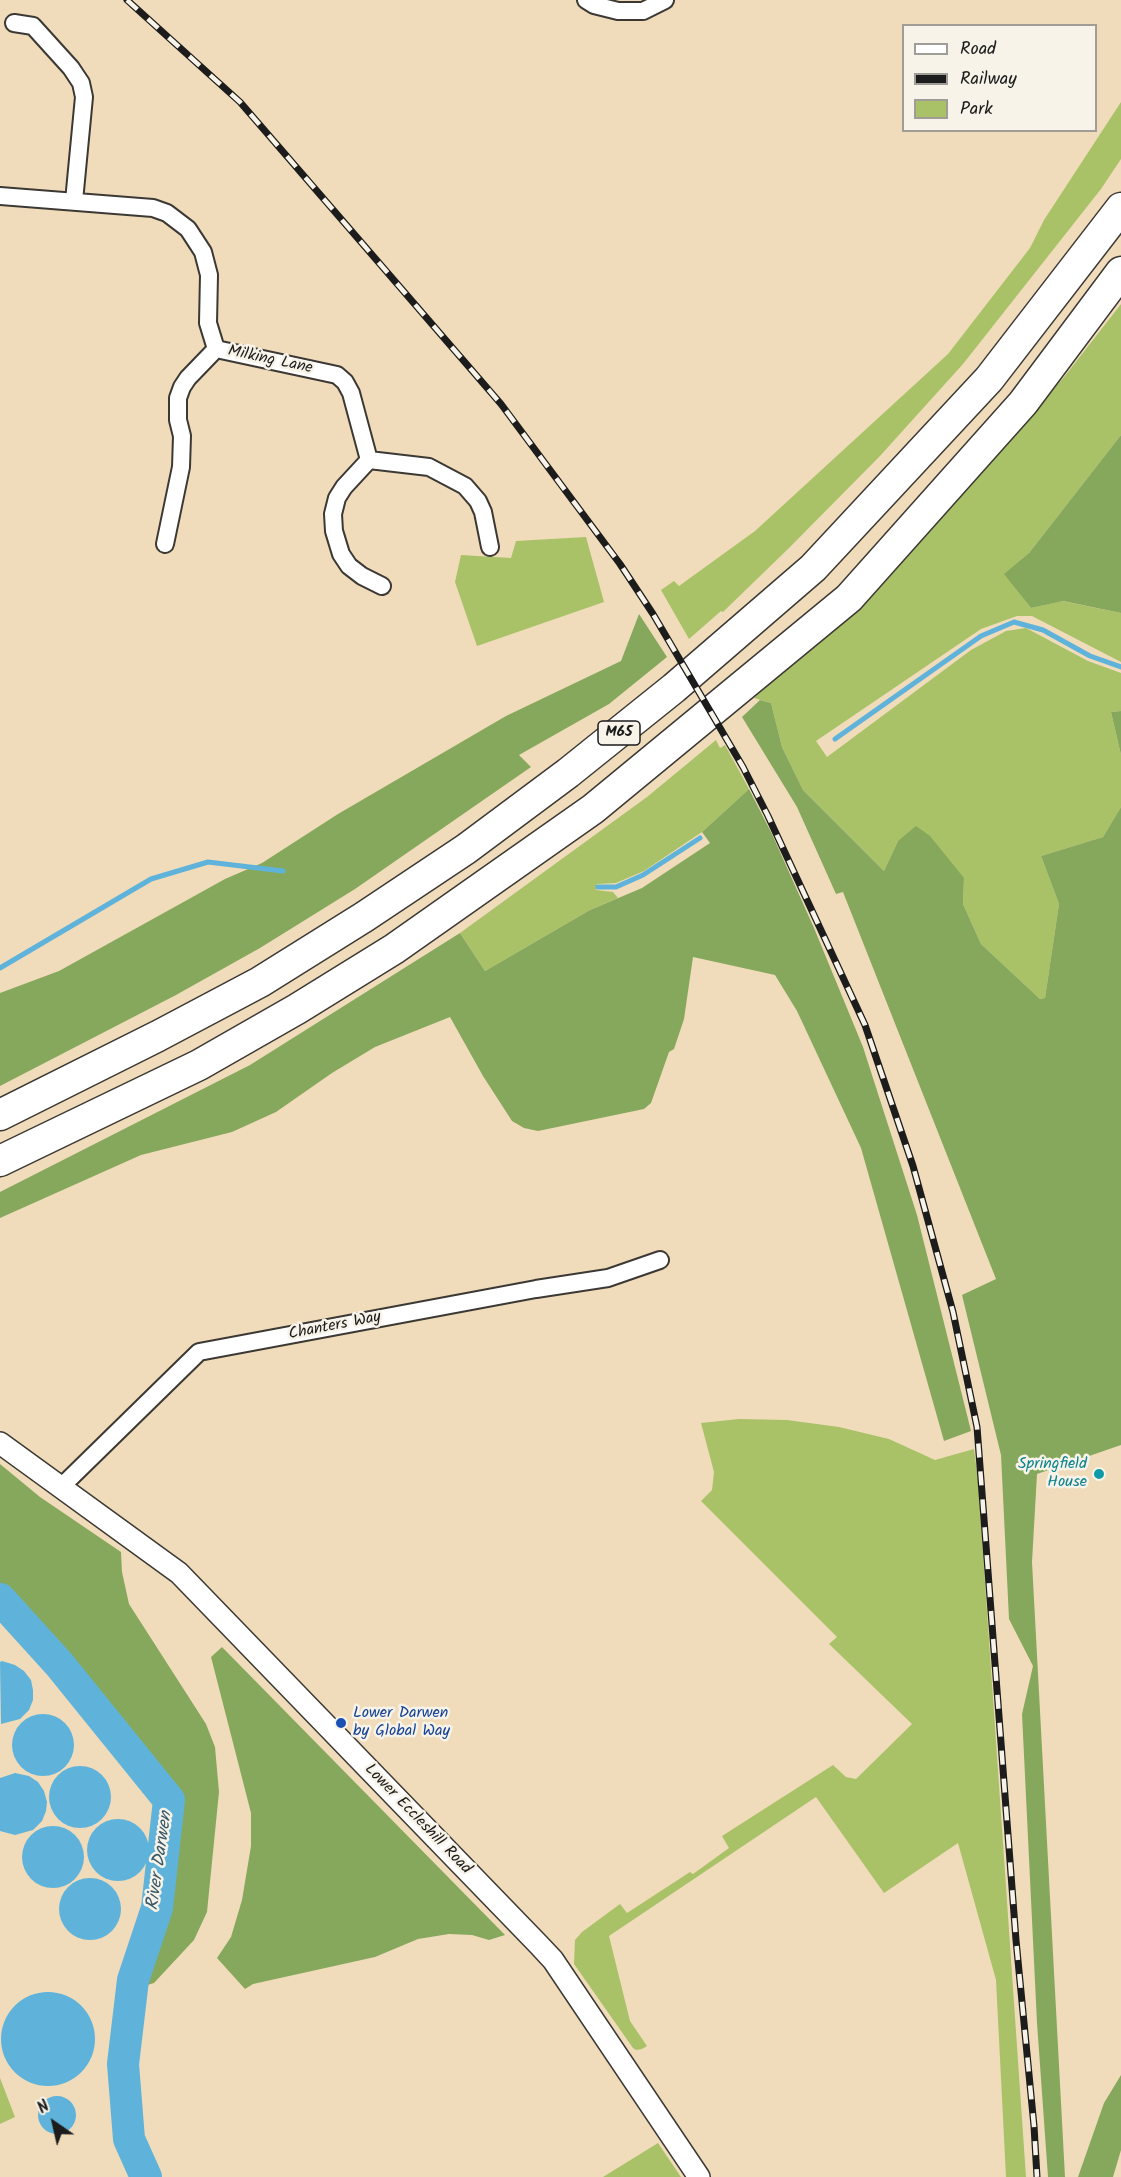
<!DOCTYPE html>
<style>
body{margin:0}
#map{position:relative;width:1121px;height:2177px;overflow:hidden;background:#f0dcba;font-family:Kalam,sans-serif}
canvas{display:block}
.legend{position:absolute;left:902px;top:24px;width:195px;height:108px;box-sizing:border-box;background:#f7f3e8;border:2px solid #9f9d96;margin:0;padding:8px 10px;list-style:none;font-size:18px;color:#1c1c1c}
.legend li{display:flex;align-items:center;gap:12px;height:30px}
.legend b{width:30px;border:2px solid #9f9d96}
.north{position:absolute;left:24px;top:2093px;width:60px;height:60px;-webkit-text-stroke:4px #f7f3e8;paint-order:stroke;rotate:326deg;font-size:16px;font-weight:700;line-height:24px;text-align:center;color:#1c1c1c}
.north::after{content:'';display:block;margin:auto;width:21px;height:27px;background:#1c1c1c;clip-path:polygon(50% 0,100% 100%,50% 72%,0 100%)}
</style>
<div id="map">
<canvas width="1121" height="2177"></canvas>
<ul class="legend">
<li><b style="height:8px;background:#fff"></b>Road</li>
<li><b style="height:8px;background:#1c1c1c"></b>Railway</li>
<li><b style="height:16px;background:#a9c268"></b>Park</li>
</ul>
<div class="north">N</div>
</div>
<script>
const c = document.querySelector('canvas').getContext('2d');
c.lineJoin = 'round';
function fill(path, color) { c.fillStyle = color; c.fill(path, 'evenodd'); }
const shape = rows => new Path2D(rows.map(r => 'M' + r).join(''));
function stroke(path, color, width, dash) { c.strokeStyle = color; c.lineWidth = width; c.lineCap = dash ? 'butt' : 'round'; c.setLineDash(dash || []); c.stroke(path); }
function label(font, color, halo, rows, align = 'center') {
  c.font = font + ' Kalam,sans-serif'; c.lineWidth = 5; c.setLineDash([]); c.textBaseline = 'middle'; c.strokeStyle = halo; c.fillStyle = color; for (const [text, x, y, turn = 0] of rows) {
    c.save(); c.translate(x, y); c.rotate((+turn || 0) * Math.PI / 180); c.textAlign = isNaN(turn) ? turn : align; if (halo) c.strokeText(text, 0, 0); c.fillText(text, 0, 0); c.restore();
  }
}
fill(shape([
 [1121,102,1121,159,1101,189,963,364,880,456,789,548,723,612,721,611,689,639,661,590,674,581,679,586,755,531,948,354,1030,248,1044,220],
 [1121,304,1121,435,1029,553,1005,574,1031,608,1062,601,1121,613,1121,662,1032,616,1017,616,981,629,816,741,827,757,971,650,1006,631,1026,628,1088,661,1121,673,1121,711,1111,712,1121,755,1121,807,1103,837,1041,856,1059,904,1045,998,1040,999,981,944,963,904,964,878,898,841,884,871,803,790,782,747,771,703,754,698,827,631,986,466,1064,377],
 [586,537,604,602,477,646,455,582,461,555,511,558,516,541],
 [716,740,720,748,725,745,749,789,702,832,644,871,616,883,597,884,596,890,613,892,618,898,590,910,485,971,460,933,647,797],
 [739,1419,787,1420,839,1427,889,1439,935,1460,974,1449,978,1480,1026,2177,1006,2177,996,1980,958,1843,884,1893,816,1797,609,1936,630,2021,647,2046,642,2049,636,2050,633,2048,574,1964,575,1940,582,1932,620,1904,627,1913,690,1872,693,1874,729,1848,722,1836,833,1765,846,1777,856,1779,912,1724,829,1644,837,1637,701,1501,712,1490,714,1472,701,1423],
 [0,2078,15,2117,0,2124],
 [658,2143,681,2177,603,2177]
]), '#a9c268');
fill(shape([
 [1121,435,1121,613,1063,601,1031,608,1004,574,1029,553],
 [639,614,667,657,609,704,519,755,531,767,355,889,260,948,176,995,0,1086,0,993,59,971,225,879,262,863,338,814,506,716,621,661],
 [760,700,771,703,782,747,803,790,884,871,898,841,916,826,930,836,964,878,963,904,981,944,1040,999,1045,998,1059,904,1041,856,1103,837,1121,807,1121,1445,1037,1474,1032,1562,1065,2177,1048,2177,1037,2023,1022,1714,1033,1666,1009,1619,1001,1455,962,1295,996,1279,843,892,836,894,797,807,742,717],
 [1121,711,1121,755,1111,712],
 [749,789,772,834,814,928,863,1047,917,1215,971,1431,944,1441,861,1148,797,1011,775,975,693,957,684,1019,674,1049,669,1052,651,1103,644,1109,538,1131,524,1128,512,1121,483,1076,450,1017,375,1047,332,1073,276,1112,232,1132,141,1155,0,1218,0,1192,250,1065,460,933,485,971,590,910,642,888,710,843,702,832],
 [0,1464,40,1497,121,1552,122,1572,129,1604,206,1724,215,1747,219,1792,207,1912,194,1940,154,1983,137,1988,163,1910,177,1796,173,1788,65,1652,0,1584],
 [222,1647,505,1935,489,1940,472,1935,449,1934,418,1939,375,1957,253,1984,245,1989,217,1958,231,1937,242,1900,251,1846,251,1813,211,1657],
 [1121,2075,1121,2150,1113,2177,1078,2177,1104,2103]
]), '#86a85c');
fill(shape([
 [2,1661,15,1665,24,1671,31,1680,33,1690,33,1700,29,1710,20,1719,1,1724,0,1662],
 '12 1745a31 31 0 1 1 62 0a31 31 0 1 1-62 0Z',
 '49 1797a31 31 0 1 1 62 0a31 31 0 1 1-62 0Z',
 [15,1773,29,1776,38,1782,44,1791,47,1802,46,1811,42,1821,33,1830,15,1835,0,1831,0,1778],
 '87 1850a31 31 0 1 1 62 0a31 31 0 1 1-62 0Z',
 '22 1857a31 31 0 1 1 62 0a31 31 0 1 1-62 0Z',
 '59 1909a31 31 0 1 1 62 0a31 31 0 1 1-62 0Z',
 '1 2039a47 47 0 1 1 94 0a47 47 0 1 1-94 0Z',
 '38 2115a19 19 0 1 1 38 0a19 19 0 1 1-38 0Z'
]), '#5fb3db');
stroke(shape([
 [835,739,981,636,1014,622,1043,630,1090,656,1121,667],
 [598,887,616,887,643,875,700,838],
 [0,968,151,879,208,862,283,871]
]), '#5fb3db', 5);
stroke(shape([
 [0,1599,59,1664,169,1800,157,1908,133,1980,123,2064,129,2139,146,2177]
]), '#5fb3db', 32);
const minor = shape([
 [586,0,594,5,618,11,643,11,665,0],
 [14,23,33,26,71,68,81,83,84,97,74,201],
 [0,196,153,208,167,213,188,229,203,252,209,275,208,323,216,349,337,375,345,382,351,393,369,460],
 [369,460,429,467,465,486,478,501,483,512,490,547],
 [369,460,344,487,337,498,333,514,334,531,341,554,349,566,362,576,382,586],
 [165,544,181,467,182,436,178,420,178,398,182,387,188,378,216,349],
 [60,1488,199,1352,536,1289,608,1278,660,1260]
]);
const tertiary = shape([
 [0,1443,179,1573,539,1945,553,1960,699,2177]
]);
const motorway = shape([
 [0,1115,158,1036,260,982,364,917,466,849,568,773,674,688,813,568,989,379,1121,208],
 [0,1161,199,1065,297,1009,394,949,593,809,849,598,1023,403,1121,272]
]);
stroke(minor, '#3c3934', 20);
stroke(tertiary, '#3c3934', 24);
stroke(motorway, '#3c3934', 33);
stroke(minor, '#fff', 16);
stroke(tertiary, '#fff', 21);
stroke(motorway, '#fff', 30);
const rail = shape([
 [127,0,240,102,501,404,620,564,653,614,743,767,768,816,865,1025,913,1166,953,1312,977,1427,1016,1940,1034,2126,1037,2177]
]);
stroke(rail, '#1c1c1c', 7);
stroke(rail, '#f7f3e8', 4.5, [14]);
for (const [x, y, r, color] of [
 [1099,1474,6,"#0f9aa8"],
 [341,1723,6,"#1a4fb4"]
]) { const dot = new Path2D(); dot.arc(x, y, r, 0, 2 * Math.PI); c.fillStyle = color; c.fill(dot); stroke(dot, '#f7f3e8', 2); }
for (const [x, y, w] of [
 [619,733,42]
]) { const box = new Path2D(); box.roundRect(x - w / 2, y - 12, w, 24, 4.5); c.fillStyle = '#f7f3e8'; c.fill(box); stroke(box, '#1c1c1c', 1.5); }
label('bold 15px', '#1c1c1c', null, [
 ["M65",619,733]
]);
label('16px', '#1c1c1c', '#f7f3e8', [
 ["Milking Lane",270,361,12],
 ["Chanters Way",335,1327,-11],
 ["Lower Eccleshill Road",417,1820,46]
]);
label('16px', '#0d838f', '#f7f3e8', [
 ["Springfield",1087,1465],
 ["House",1087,1483]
], 'right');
label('16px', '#164399', '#f7f3e8', [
 ["Lower Darwen",353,1714],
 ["by Global Way",353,1732]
], 'left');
label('italic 18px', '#375868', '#f7f3e8', [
 ["River Darwen",161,1861,-82]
]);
</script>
